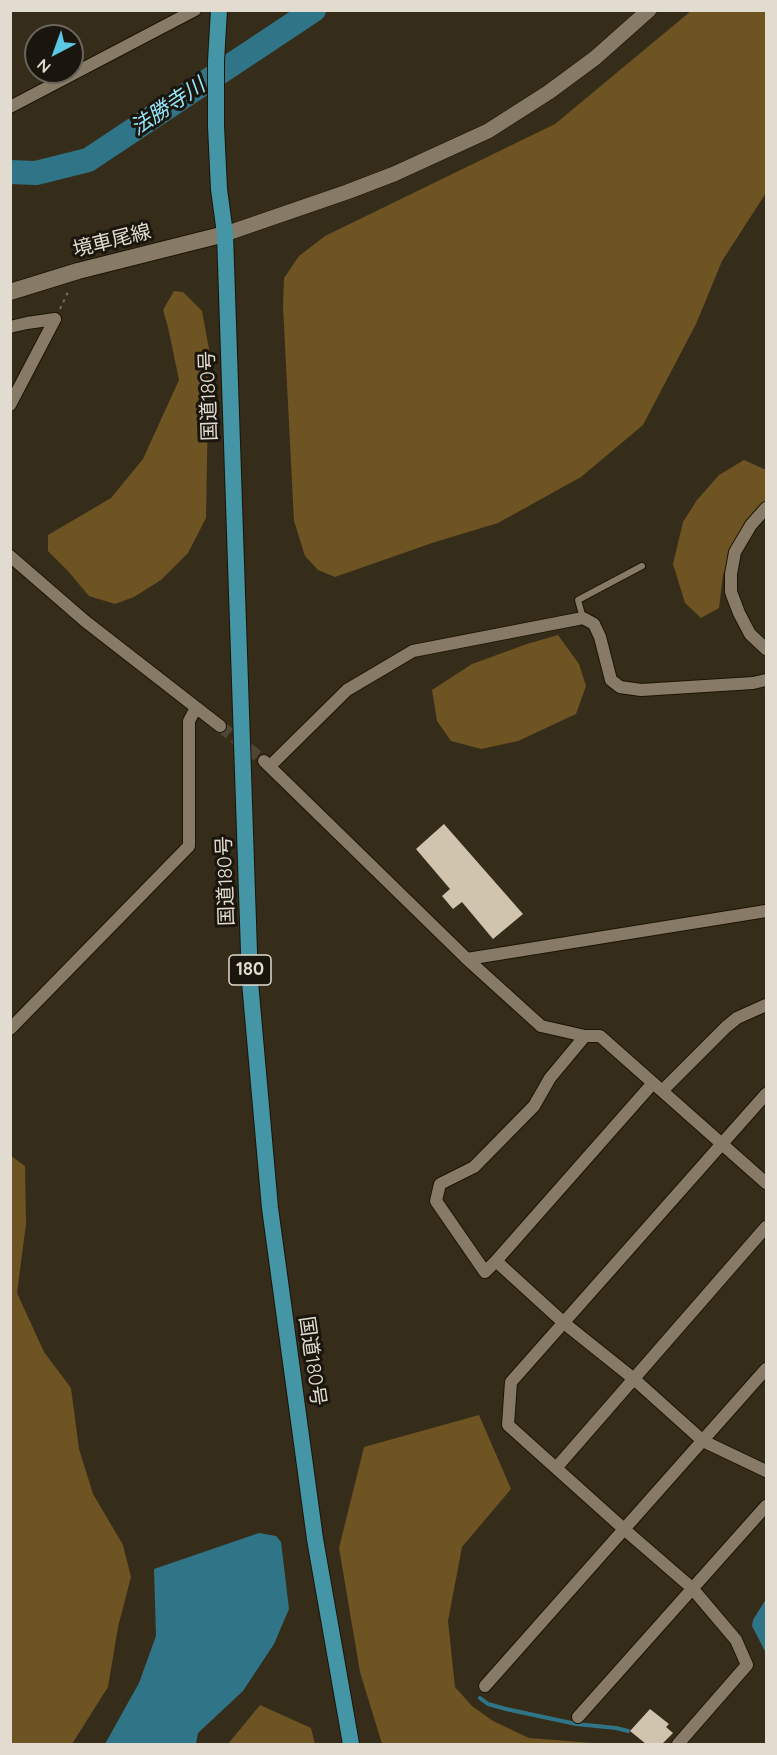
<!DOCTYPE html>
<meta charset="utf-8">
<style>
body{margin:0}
#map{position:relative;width:777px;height:1755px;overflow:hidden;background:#362c1a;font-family:Quicksand,sans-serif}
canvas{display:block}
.frame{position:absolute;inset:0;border:12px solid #e1dbd0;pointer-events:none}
.north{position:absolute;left:24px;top:24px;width:60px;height:60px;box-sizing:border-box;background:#1a150d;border:2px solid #6a645b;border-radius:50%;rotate:221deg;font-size:16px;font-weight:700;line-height:24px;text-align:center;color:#e1dbd0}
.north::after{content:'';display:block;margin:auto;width:21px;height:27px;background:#5ac8e5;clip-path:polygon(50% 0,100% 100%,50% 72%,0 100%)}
</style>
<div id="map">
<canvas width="777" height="1755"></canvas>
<div class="frame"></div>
<div class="north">N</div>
</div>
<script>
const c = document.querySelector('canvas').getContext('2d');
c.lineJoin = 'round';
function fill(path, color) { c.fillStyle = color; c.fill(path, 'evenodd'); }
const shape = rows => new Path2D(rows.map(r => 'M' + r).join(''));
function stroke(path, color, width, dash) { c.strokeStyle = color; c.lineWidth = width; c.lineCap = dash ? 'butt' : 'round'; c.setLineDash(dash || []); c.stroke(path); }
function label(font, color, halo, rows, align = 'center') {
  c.font = font + ' Quicksand,"Noto Sans JP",sans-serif'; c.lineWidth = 6; c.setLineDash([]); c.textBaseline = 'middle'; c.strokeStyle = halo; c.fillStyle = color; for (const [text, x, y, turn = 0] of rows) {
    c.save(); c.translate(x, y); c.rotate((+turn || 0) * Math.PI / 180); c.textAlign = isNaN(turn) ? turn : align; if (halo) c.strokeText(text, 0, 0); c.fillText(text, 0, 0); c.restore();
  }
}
fill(shape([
 [691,11,766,11,766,193,722,261,696,324,643,425,581,477,498,523,432,543,335,577,318,570,305,556,294,521,283,306,284,278,299,256,325,236,555,124],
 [174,291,183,292,202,311,209,349,206,518,188,553,161,580,134,597,115,604,89,596,68,571,48,551,48,535,111,498,143,459,179,380,168,327,163,310],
 [744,460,766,470,766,500,742,527,723,575,719,608,701,618,685,603,673,564,683,522,697,500,719,475],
 [558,635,579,664,586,686,576,714,518,741,481,749,451,741,437,721,432,690,472,664,527,644],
 [11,1156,25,1166,26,1224,17,1293,44,1352,71,1388,79,1449,93,1494,123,1545,131,1577,118,1627,108,1687,72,1744,11,1744],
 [479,1415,511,1489,462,1547,448,1621,455,1687,472,1706,493,1721,529,1738,605,1744,382,1744,360,1672,339,1548,364,1447],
 [260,1705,311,1728,315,1744,228,1744]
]), '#6e5423');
fill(shape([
 [259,1533,276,1536,281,1542,289,1609,274,1644,243,1691,198,1733,196,1744,105,1744,139,1683,156,1636,154,1569],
 [766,1599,766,1653,752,1626,753,1620]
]), '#307587');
stroke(shape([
 [480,1698,488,1704,506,1709,576,1724,616,1728,628,1731]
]), '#307587', 4);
stroke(shape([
 [10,172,36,173,88,160,314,10]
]), '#307587', 24);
fill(shape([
 [444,824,523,914,493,939,462,902,453,909,442,896,450,889,416,849],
 [650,1709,669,1724,666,1727,673,1733,662,1744,646,1744,630,1731]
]), '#d1c4af');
stroke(shape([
 [220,726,264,761]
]), '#504635', 12, [12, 6]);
const service = shape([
 [583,618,578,600,642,566]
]);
const minor = shape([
 [10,107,195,10],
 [10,327,27,323,55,319],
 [10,405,55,319],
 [766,508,751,525,735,552,731,574,731,592,739,613,750,634,766,649],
 [10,556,85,621,220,726],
 [264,761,467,959,541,1026,585,1036,600,1036,766,1183],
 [270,766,347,690,413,651,583,618,594,624,600,637,611,680,620,687,641,690,753,683,766,680],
 [467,959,766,911],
 [10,1029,189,846,189,721,196,708],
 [585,1036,550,1078,534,1106,474,1167,440,1184,436,1201,485,1272,496,1261,564,1323,634,1379,703,1441,766,1471],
 [662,1091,726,1027,737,1018,766,1005],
 [496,1261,653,1083],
 [556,1468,766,1227],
 [485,1686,766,1369],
 [578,1717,766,1506],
 [678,1744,747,1665,736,1640,692,1588,625,1530,508,1425,511,1382,766,1094]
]);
const tertiary = shape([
 [225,234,347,192,394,174,488,131,549,92,595,58,649,10]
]);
const secondary = shape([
 [10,292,78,271,225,234]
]);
const trunk = shape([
 [219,10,216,61,216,126,219,189,225,234,250,982,270,1208,315,1539,351,1744]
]);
stroke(service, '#1d1404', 8);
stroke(minor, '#1d1404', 14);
stroke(tertiary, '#1d1404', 16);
stroke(secondary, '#1d1404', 18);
stroke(trunk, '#1d1404', 18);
stroke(shape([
 [60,309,69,290]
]), '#756d5e', 2, [3, 4.5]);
stroke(service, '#877b67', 6);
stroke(minor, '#877b67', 12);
stroke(tertiary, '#877b67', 15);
stroke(secondary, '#877b67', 16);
stroke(trunk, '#4496a6', 16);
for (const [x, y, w] of [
 [250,970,42]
]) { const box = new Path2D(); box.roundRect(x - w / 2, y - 15, w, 30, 4.5); c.fillStyle = '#1a150d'; c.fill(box); stroke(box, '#e1dbd0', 1.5); }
label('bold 18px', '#e1dbd0', null, [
 ["180",250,970]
]);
label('20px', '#e1dbd0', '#1a150d', [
 ["境車尾線",112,241,-14],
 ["国道180号",209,396,-92],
 ["国道180号",226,881,-92],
 ["国道180号",312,1361,82]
]);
label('italic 21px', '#97e6fd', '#1a150d', [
 ["法勝寺川",168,107,-34]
]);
</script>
